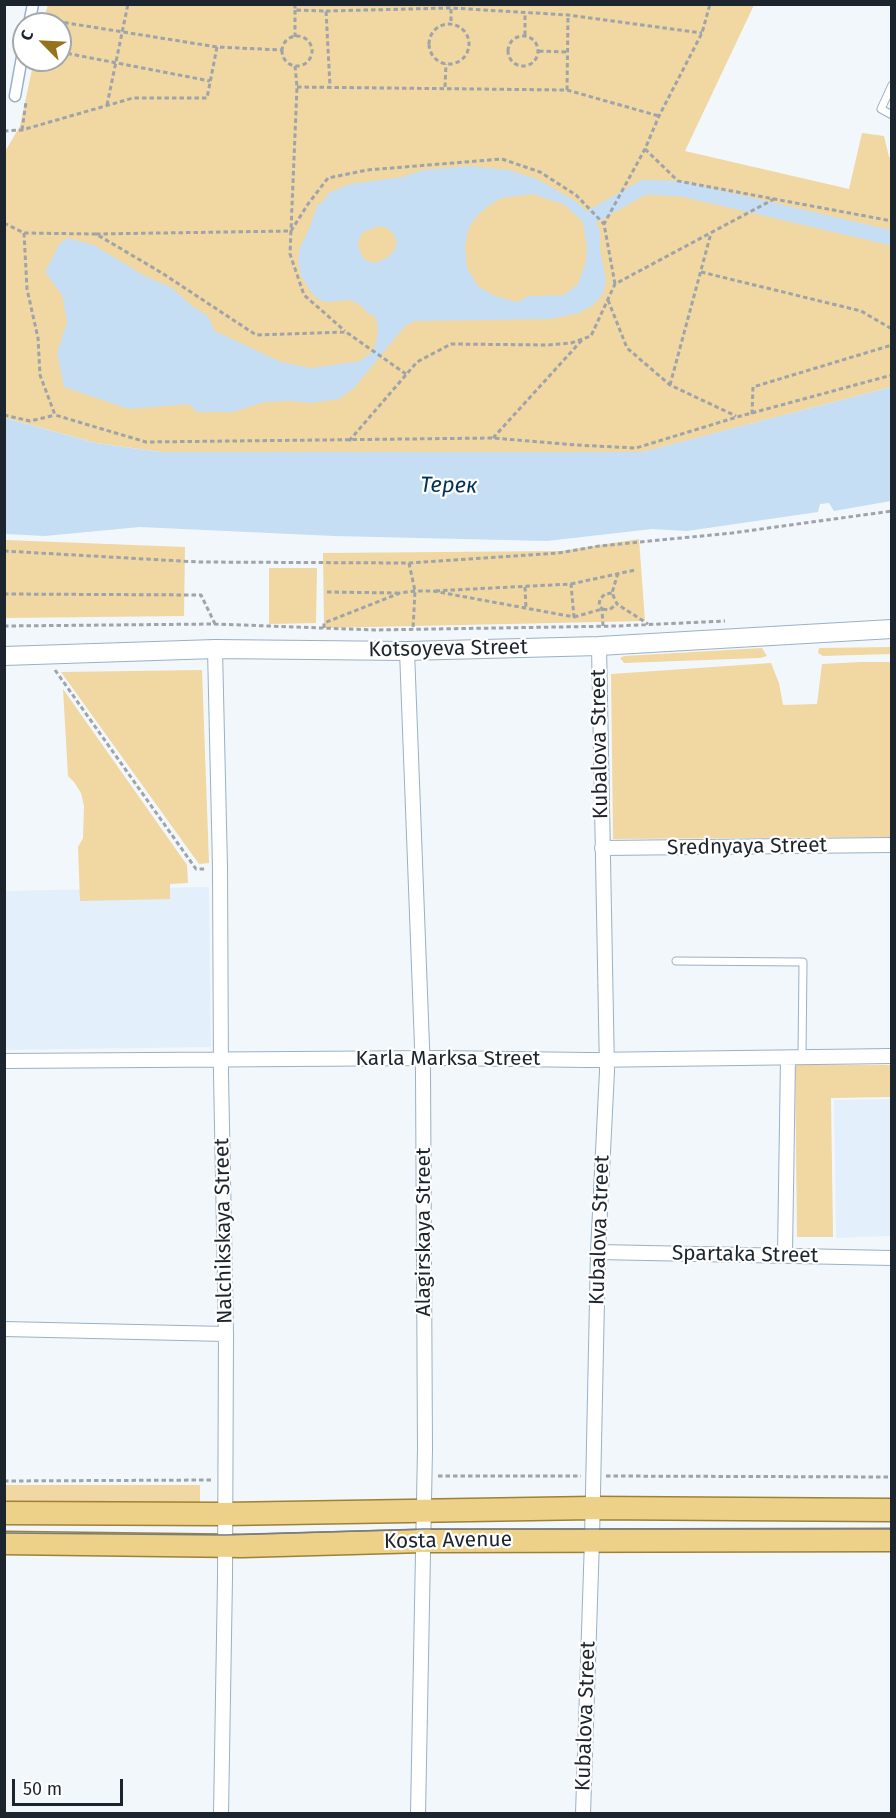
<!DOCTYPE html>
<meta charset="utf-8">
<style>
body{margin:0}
#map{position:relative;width:896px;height:1818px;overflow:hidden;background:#f2f7fb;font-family:"Fira Sans",sans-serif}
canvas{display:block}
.frame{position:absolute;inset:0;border:6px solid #1c252d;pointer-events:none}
.north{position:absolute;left:12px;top:12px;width:60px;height:60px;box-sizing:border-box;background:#fff;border:2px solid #a4a8ab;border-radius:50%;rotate:294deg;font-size:16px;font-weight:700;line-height:24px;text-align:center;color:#1c252d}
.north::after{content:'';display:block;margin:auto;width:21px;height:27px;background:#95731c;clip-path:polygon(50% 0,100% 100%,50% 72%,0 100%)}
.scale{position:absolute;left:12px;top:1779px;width:111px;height:27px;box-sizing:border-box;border:3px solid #1c252d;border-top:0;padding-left:8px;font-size:18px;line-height:21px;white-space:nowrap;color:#1c252d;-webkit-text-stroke:4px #fff;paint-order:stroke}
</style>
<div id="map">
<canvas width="896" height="1818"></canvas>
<div class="frame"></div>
<div class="north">С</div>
<div class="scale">50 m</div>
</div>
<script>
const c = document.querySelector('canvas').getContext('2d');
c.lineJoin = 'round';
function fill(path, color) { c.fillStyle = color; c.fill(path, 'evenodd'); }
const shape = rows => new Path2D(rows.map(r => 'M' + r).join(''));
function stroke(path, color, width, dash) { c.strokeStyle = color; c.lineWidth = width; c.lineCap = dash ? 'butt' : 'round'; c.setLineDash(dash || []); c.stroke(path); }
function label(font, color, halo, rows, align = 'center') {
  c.font = font + ' "Fira Sans",sans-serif'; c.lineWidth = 4.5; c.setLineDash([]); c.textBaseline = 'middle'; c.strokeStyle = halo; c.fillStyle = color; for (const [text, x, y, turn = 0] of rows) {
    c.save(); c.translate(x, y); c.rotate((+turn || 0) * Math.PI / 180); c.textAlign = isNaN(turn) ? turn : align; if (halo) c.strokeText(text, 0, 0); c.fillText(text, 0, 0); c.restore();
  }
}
fill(shape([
 [209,887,211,1047,5,1050,4,891],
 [891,1099,891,1236,836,1238,834,1100]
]), '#e3effa');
fill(shape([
 [48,5,754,5,685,151,849,189,862,133,884,136,889,157,891,157,891,387,643,452,161,452,96,443,5,418,5,159,6,150,20,126,34,60,60,60,60,24,42,24],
 [639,539,645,621,324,628,323,553,561,551],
 [5,540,185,547,184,616,5,618],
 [269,568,317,568,316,623,269,624],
 [891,647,891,654,823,656,818,653,819,648],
 [762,648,767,656,760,658,624,663,620,658,624,656],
 [861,662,891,662,891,837,613,839,611,674,771,663,779,683,783,705,817,704,822,664],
 [202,670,209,863,199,864,61,672],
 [63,689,187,865,188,883,170,884,170,899,80,901,78,847,83,838,84,806,81,793,74,782,68,776],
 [795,1065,891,1065,891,1097,831,1098,833,1237,797,1237],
 [4,1485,200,1485,200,1504,5,1505]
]), '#f1d7a1');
fill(shape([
 [469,166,509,170,537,179,575,201,593,216,600,231,600,250,606,280,603,294,593,305,579,313,550,319,415,321,405,326,354,388,339,399,311,403,291,401,265,402,232,412,197,412,189,404,129,409,64,387,57,353,67,322,62,295,45,272,60,243,68,238,94,245,143,275,172,288,192,306,208,316,215,331,281,362,311,368,360,361,373,351,375,345,378,332,376,317,369,314,360,305,350,300,327,302,319,300,311,292,301,276,298,259,300,247,308,231,318,204,323,202,328,193,350,184,401,177,423,170],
 [533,194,565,205,583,222,587,248,586,261,578,284,564,295,528,296,517,302,495,296,478,286,467,268,465,247,468,229,476,217,488,206,501,198],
 [379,226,387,228,393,233,397,242,394,251,385,259,375,263,365,260,359,250,358,241,363,232],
 [891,387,891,501,834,511,829,503,820,504,818,512,687,531,652,529,547,541,334,536,140,527,45,536,5,534,5,418,96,443,161,452,642,452]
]), '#c5def4');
stroke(shape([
 [593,216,644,187,682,189,892,238]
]), '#c5def4', 15);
const service = shape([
 [892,85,881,109,892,115],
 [676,961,803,962,802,1057]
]);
const pedestrian = shape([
 [29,24,33,4],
 [15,96,24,46]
]);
const minor = shape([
 [215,649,220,868,221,1074,226,1334,225,1578,221,1814],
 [407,651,423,1072,425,1449,418,1814],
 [602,848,892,845],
 [4,1061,437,1058,587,1060,892,1056],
 [598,1252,892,1258],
 [785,1254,788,1058],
 [4,1329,226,1334],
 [583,1814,592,1540,598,1252,607,1071,599,646]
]);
const tertiary = shape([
 [4,656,215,649,407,651,599,646,892,629]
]);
const primary = shape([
 [4,1513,224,1514,592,1508,892,1510],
 [4,1543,242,1546,424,1541,892,1540]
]);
stroke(service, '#9ab1c5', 9);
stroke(pedestrian, '#9ab1c5', 13);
stroke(minor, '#9ab1c5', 16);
stroke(tertiary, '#9ab1c5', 20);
stroke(primary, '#9d8136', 25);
stroke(shape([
 [295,4,295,10,326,11,330,86],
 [451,9,451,25],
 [295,10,295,37],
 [326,11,451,8,568,15,702,33],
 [42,19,217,47],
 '429 44a20 20 0 1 1 40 0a20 20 0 1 1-40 0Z',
 [525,35,525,13],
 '508 51a15 15 0 1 1 30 0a15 15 0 1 1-30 0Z',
 '282 51a15 15 0 1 1 30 0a15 15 0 1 1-30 0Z',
 [539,51,567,52],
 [60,52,210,81],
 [295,66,297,87,290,254,304,295,345,331],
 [297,87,567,90,659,116],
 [445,87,446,64],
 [567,90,568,15],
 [107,105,128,4],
 [22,130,26,102],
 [4,131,22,130,133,98,207,98,217,47,282,50],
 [645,149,678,181,892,221],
 [4,223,24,233,96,234,162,273,256,335,346,332,406,374],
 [24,233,27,289,38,338,40,375,55,415,146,442,493,438,576,445,636,448,737,417,892,375],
 [96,234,291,231,308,204,328,178,367,170,502,159,540,172,576,195,604,224],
 [701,272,861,311,892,329],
 [615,284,604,224,645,149,659,116,702,33,710,4],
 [608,300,627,348,670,385,736,416],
 [670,385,711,233],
 [752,414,753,387,892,345],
 [4,415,30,421,55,415],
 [493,438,582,340],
 [349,441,417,362,451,344,547,345,571,343,591,336,615,284,774,199],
 [4,551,198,562,409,563,558,553,599,546,732,533,892,511],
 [409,563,415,591,413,629],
 [618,573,612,593,617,604,648,624],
 [571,584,635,570],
 [525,587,526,608],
 [327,592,398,593],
 [4,594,201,595,215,624],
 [574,617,602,609,609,610,617,604],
 [4,626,215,624,375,630,617,626,725,621],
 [603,626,602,609,599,605,600,599,605,594,612,593],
 [324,628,324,623,400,593,415,591,433,591,574,617,571,584,433,591],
 [55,670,196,869,207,869],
 [438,1476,581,1476],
 [606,1476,892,1477],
 [4,1481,212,1480]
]), '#9ea4aa', 3, [4.5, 3]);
stroke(service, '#fff', 7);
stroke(pedestrian, '#fff', 10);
stroke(minor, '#fff', 14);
stroke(tertiary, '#fff', 18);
stroke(primary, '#eed189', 22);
stroke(shape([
 [4,1533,225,1535,424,1529,892,1529]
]), '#757c82', 1.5);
label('21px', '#1c252d', '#fff', [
 ["Kotsoyeva Street",448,649,-1],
 ["Kubalova Street",600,744,-91],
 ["Srednyaya Street",747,847,-1],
 ["Karla Marksa Street",448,1059],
 ["Kubalova Street",600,1230,-88],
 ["Nalchikskaya Street",224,1231,-91],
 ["Alagirskaya Street",424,1232,-90],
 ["Spartaka Street",745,1255,1],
 ["Kosta Avenue",448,1541,-1],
 ["Kubalova Street",586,1716,-88]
]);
label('italic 22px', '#035', '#fff', [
 ["Терек",449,486,1]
]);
</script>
